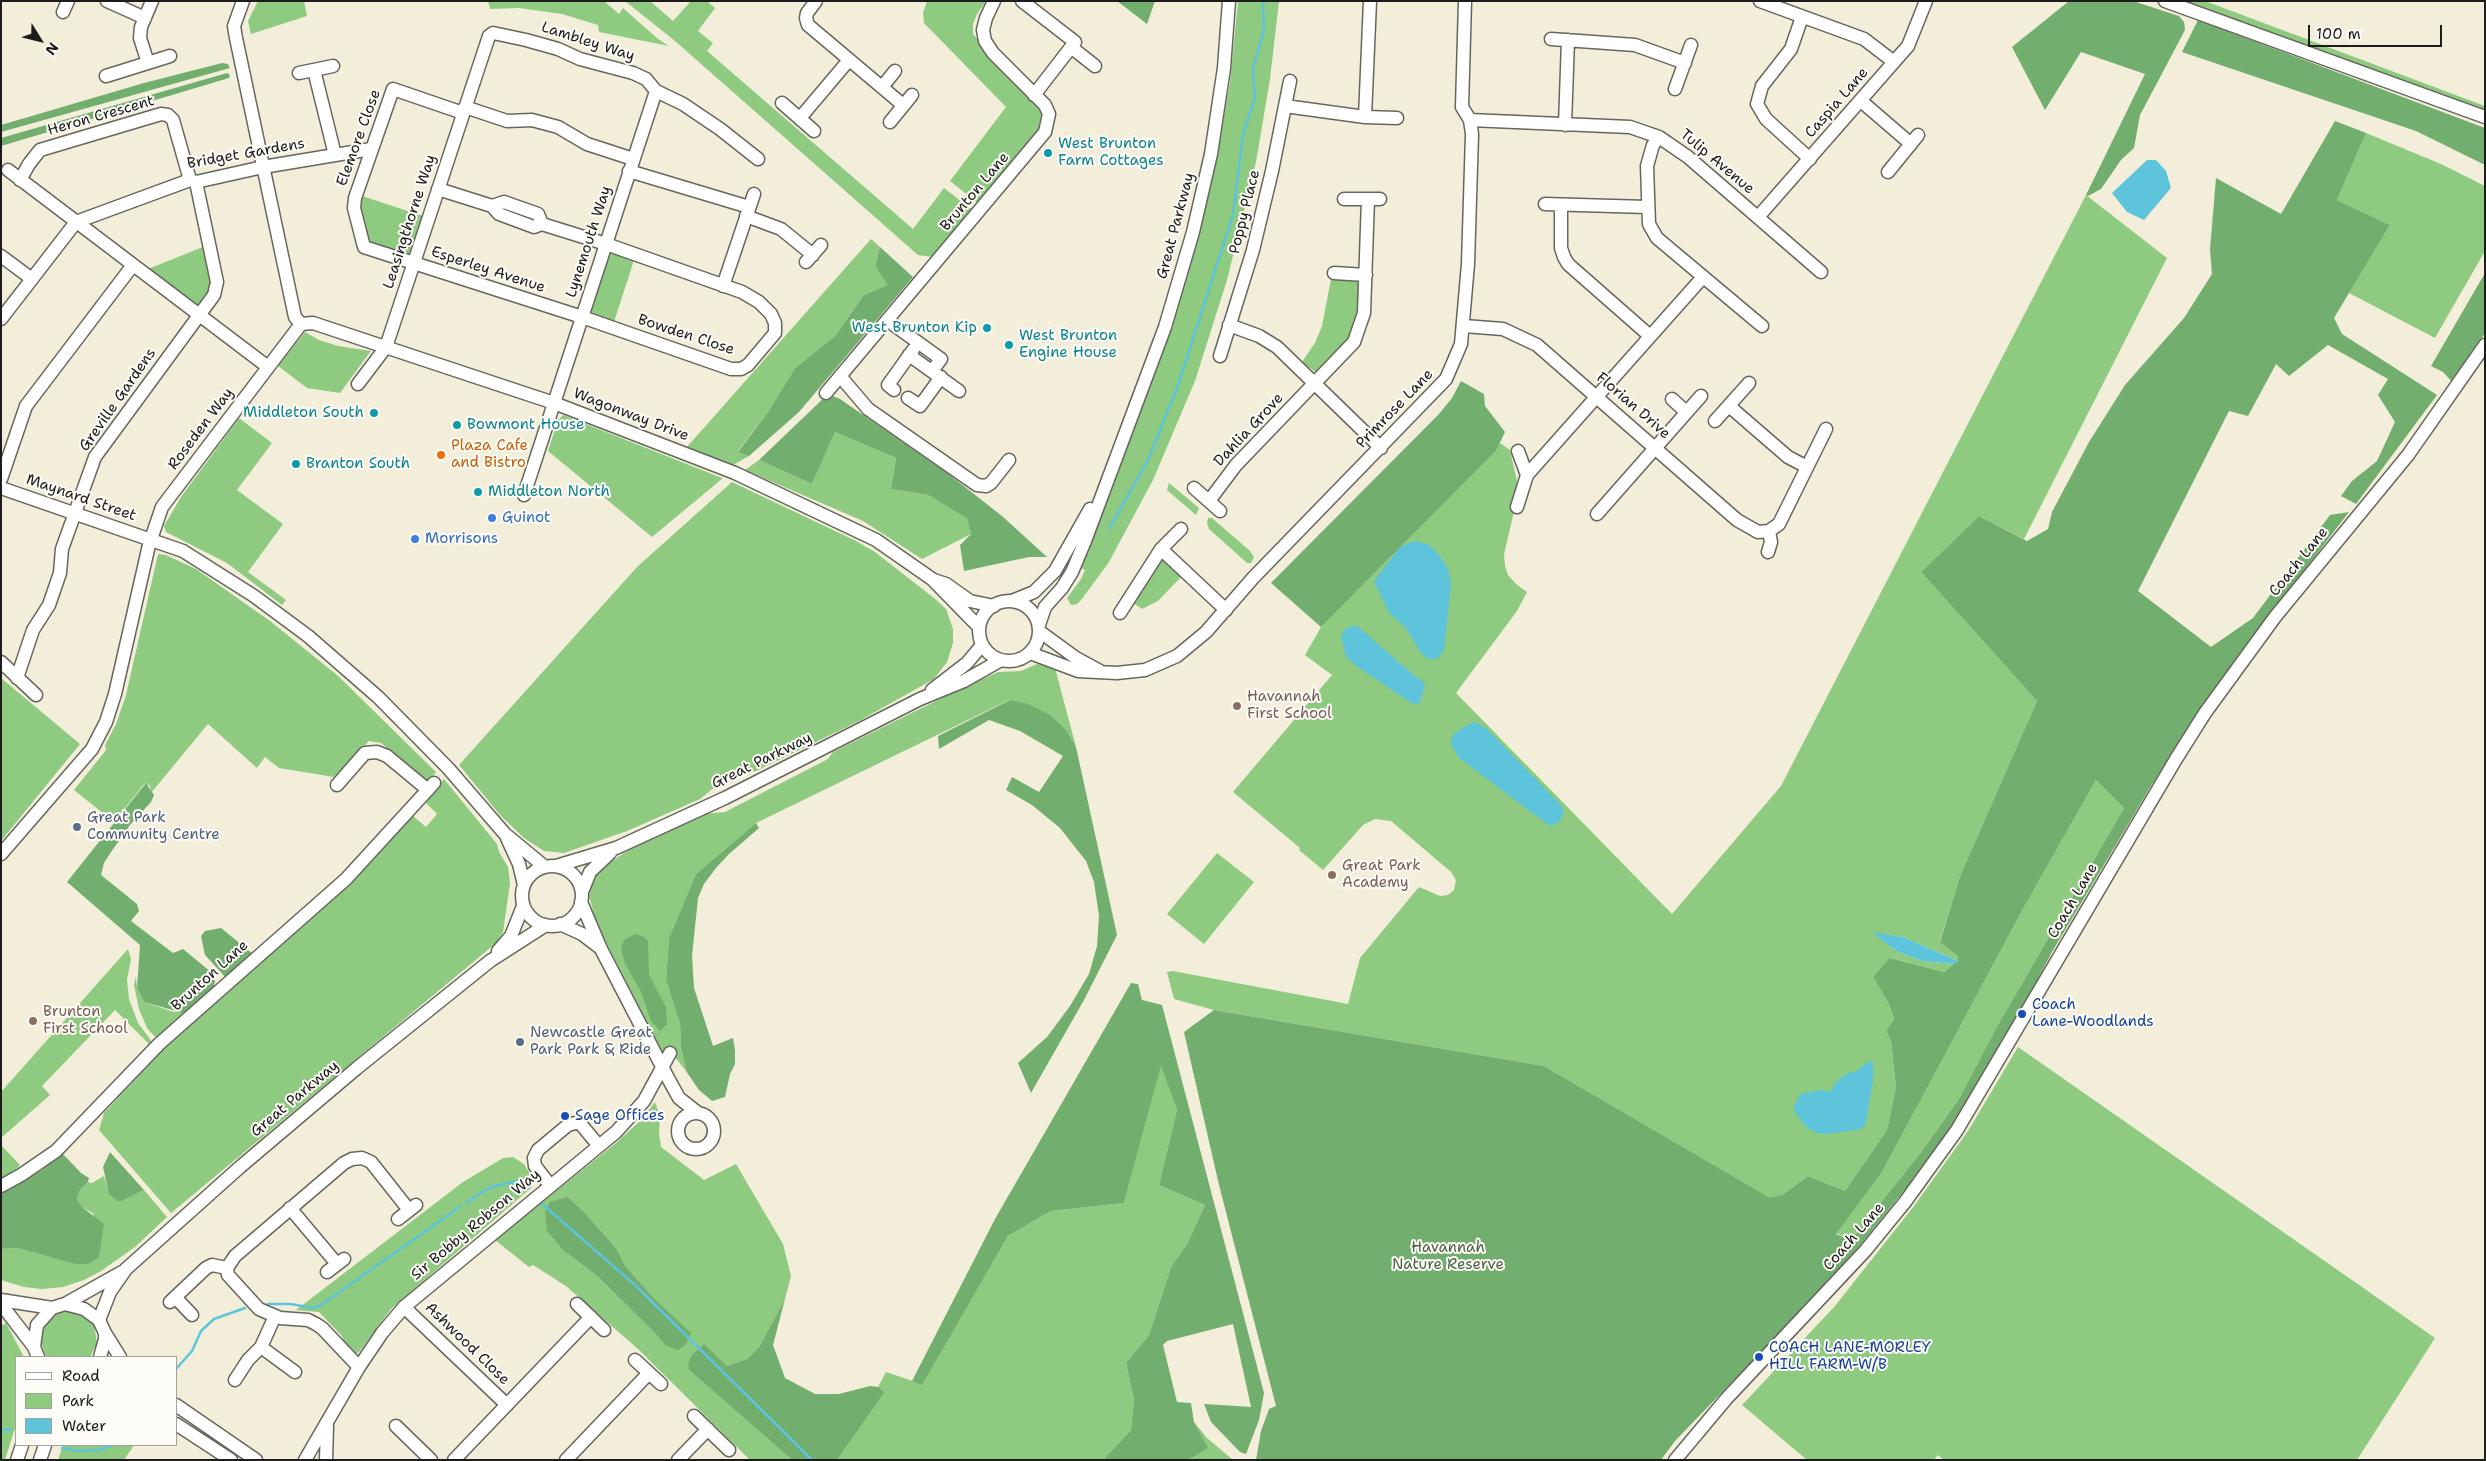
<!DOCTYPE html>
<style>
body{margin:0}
#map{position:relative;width:2486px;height:1461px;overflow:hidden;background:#f3eeda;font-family:"Shantell Sans",sans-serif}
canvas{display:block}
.frame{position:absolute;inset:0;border:2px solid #1c1c1c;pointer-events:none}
.legend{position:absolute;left:15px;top:1356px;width:162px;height:90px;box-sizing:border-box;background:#fdfcf7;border:1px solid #a3a29f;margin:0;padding:6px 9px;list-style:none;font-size:15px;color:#1c1c1c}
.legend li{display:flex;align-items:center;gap:10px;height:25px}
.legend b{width:25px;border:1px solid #a3a29f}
.north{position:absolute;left:15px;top:15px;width:50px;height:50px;-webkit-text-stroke:4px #fdfcf7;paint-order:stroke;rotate:126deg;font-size:14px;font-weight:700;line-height:20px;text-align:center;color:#1c1c1c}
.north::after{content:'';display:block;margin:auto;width:18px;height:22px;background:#1c1c1c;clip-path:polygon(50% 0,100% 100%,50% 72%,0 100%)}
.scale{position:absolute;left:2308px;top:25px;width:134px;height:22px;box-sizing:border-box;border:2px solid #1c1c1c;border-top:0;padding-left:6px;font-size:15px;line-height:18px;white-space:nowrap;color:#1c1c1c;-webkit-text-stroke:4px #fdfcf7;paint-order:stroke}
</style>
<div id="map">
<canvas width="2486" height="1461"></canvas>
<div class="frame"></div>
<ul class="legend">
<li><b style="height:6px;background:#fff"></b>Road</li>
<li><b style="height:14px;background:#8eca80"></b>Park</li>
<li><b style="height:14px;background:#5ec4db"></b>Water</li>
</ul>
<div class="north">N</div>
<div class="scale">100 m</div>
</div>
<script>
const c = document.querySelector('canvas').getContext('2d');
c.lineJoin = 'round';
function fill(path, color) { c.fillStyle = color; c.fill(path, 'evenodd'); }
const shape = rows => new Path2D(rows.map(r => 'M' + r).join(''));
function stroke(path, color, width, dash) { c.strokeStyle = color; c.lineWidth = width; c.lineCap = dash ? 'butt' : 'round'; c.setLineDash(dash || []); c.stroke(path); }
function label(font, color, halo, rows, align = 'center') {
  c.font = font + ' "Shantell Sans",sans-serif'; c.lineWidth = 4; c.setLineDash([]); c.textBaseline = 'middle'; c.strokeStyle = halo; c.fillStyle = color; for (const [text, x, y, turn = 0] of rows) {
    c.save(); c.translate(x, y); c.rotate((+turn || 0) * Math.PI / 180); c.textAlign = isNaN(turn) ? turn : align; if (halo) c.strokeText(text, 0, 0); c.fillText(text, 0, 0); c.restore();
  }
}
fill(shape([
 [258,1,304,1,307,16,251,34,248,21],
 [488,1,604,1,619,14,623,8,658,39,669,46,599,32,598,25,562,14,519,8,490,9],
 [625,1,650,1,673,21,691,1,710,1,709,3,715,8,698,31,713,43,707,51,913,229,944,188,974,211,933,257,918,255,675,41],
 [927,1,986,1,977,14,973,24,973,34,1039,106,1041,114,1038,133,979,204,950,181,1006,107,924,23,923,13],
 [1238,1,1279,1,1270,79,1256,162,1227,280,1195,381,1153,480,1109,562,1082,599,1077,604,1071,605,1067,598,1081,579,1085,570,1079,567,1153,375,1178,304,1216,162,1230,82],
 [2184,1,2205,1,2485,106,2485,112],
 [2366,133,2441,164,2485,186,2485,251,2435,338,2349,293,2390,225,2337,200],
 [2086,195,2167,258,2024,539,1979,516,1921,572,2037,701,1960,876,1940,941,1958,956,1958,961,1903,937,1874,933,1896,951,1922,961,1955,964,1944,972,1891,958,1873,977,1889,1004,1894,1019,1886,1031,1891,1041,1896,1087,1887,1130,1845,1191,1808,1176,1782,1195,1771,1199,1544,1066,1214,1010,1174,999,1167,972,1173,971,1348,1004,1360,958,1419,887,1440,896,1448,895,1454,890,1456,880,1451,872,1391,821,1375,819,1363,825,1323,870,1299,850,1300,848,1233,792,1332,675,1305,655,1321,627,1496,451,1500,443,1510,450,1519,490,1504,554,1505,566,1508,575,1516,584,1527,592,1517,611,1456,693,1672,914,1781,786],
 [362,196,423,216,411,248,411,256,404,257,401,252,391,252,366,244,359,207],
 [871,239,880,247,875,266,889,285,864,295,835,336,795,368,768,412,738,451,749,456,733,465,687,447],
 [208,245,216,281,206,306,197,307,148,269],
 [607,251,634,260,614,322,587,314],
 [1331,279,1360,282,1357,320,1351,337,1317,373,1302,362,1315,343,1322,326],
 [305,332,319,340,338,346,371,351,340,393,307,388,278,366],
 [563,415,722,478,723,478,652,537,548,451,558,420],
 [239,418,272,443,237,490,283,524,248,572,286,600,282,605,227,563,166,532,164,526,181,497],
 [835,432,896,458,891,489,928,495,968,518,971,534,922,559,863,521,745,470,759,460,812,484],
 [732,482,854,540,875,552,934,598,946,609,953,629,953,643,947,662,934,679,859,721,756,771,741,773,711,790,700,799,627,831,564,853,544,851,524,838,501,816,459,765,637,567],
 [1169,483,1199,508,1196,515,1167,490],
 [1208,518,1212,518,1250,551,1254,557,1251,563,1247,563,1209,529,1207,523],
 [158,554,166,555,196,569,270,621,337,675,436,772,427,783,381,743,369,741,334,777,279,768,265,757,257,768,208,724,151,793,150,786,145,783,114,822,74,790,106,750,105,745,116,724,126,695],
 [1159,558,1164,558,1182,574,1181,577,1158,601,1142,609,1132,602],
 [1037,664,1055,668,1076,747,1067,731,1009,700,756,823,696,874,669,938,666,980,680,1024,681,1047,686,1071,670,1051,663,1053,606,942,594,914,589,896,591,884,600,870,631,848,703,814,725,812,828,759,833,752,944,697,998,672,1021,671],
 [1,678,80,744,1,841],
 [444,779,497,844,499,852,508,867,510,883,503,932,496,943,466,968,171,1213,99,1130,104,1113,173,1039,335,898,412,815,426,827,437,814,423,800],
 [2096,780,2124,808,1995,1030,1959,1099,1922,1151,1851,1240,1836,1233,1882,1172,2023,909],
 [1217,853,1254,882,1204,944,1167,914],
 [128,949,131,959,127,980,129,999,138,1023,152,1042,150,1045,115,1010,42,1086,50,1095,1,1138,1,1092],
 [136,976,137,988,144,1002,174,1012,189,1011,157,1039,147,1028,139,1009,134,985],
 [2018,1047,2435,1338,2357,1460,1944,1460,1938,1455,1934,1460,1807,1460,1742,1405,1835,1306,1914,1206,1968,1131],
 [1161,1065,1177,1110,1159,1185,1205,1205,1187,1244,1171,1267,1149,1335,1126,1363,1134,1400,1131,1430,1103,1460,837,1460,885,1392,878,1387,886,1372,922,1384,1008,1236,1051,1211,1124,1203],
 [655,1102,660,1116,659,1134,661,1147,704,1180,736,1164,783,1244,791,1276,785,1299,759,1347,747,1359,727,1366,689,1370,792,1460,750,1460,638,1349,566,1286,533,1265,529,1267,495,1240,616,1143,641,1120],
 [568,1197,584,1212,616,1248,626,1267,654,1298,690,1333,665,1345,653,1331,597,1276,564,1251],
 [1,1145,20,1165,11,1175,1,1180],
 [513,1157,524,1164,533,1179,532,1187,391,1309,359,1352,353,1354,346,1348,342,1336,319,1312,296,1310,463,1182,503,1158],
 [104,1176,108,1190,122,1201,144,1190,167,1217,135,1247,101,1271,84,1280,63,1287,42,1289,24,1287,1,1280,1,1249,17,1248,50,1257,94,1214,82,1207,77,1199,80,1190,88,1182,92,1183],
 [67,1311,80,1313,94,1325,97,1343,90,1357,47,1357,45,1354,41,1342,45,1324,55,1315],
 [1,1323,3,1325,6,1323,24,1357,16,1357,16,1425,5,1460,1,1460],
 [1194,1422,1207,1438,1233,1460,1188,1460,1207,1448],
 [63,1445,134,1445,124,1460,58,1460]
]), '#8eca80');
fill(shape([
 [1117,1,1155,1,1147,24],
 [2069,1,2133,1,2179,16,2184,22,2185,30,2140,115,2134,148,2121,160,2101,189,2088,196,2086,195,2145,74,2081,52,2045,110,2012,47],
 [2198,20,2485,128,2485,165,2416,131,2182,52],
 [222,63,228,64,230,68,1,132,1,125,144,83],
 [227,73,230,75,229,78,1,146,1,138],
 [2335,121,2366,133,2337,200,2390,225,2334,318,2342,334,2437,395,2356,504,2341,496,2352,481,2377,461,2395,422,2378,395,2388,379,2328,345,2289,376,2276,364,2248,416,2229,411,2138,591,2211,647,2253,618,2330,515,2349,512,2246,646,2197,715,2151,786,2052,952,2016,1021,1967,1103,1924,1166,1861,1244,1813,1298,1675,1441,1661,1460,1256,1460,1261,1431,1269,1409,1276,1406,1219,1185,1184,1032,1214,1010,1544,1066,1770,1198,1782,1195,1808,1176,1845,1191,1887,1130,1896,1087,1891,1041,1886,1031,1894,1019,1889,1004,1873,977,1890,958,1944,972,1958,961,1958,956,1940,942,1960,876,2037,701,1921,572,1979,516,2027,541,2048,529,2052,512,2089,442,2125,385,2184,318,2212,274,2210,249,2216,178,2281,214],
 [2096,780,2124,808,1995,1030,1959,1099,1922,1151,1851,1240,1836,1234,1882,1172,2023,909],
 [880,247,913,277,799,412,749,456,738,452,768,412,795,368,835,336,864,295,888,285,875,266],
 [2485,273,2485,333,2453,383,2443,372,2431,366],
 [1461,381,1484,394,1485,406,1505,432,1496,451,1321,627,1271,583,1439,414,1452,398],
 [828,394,840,399,947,473,1002,516,1047,557,1029,557,964,571,960,545,971,534,967,518,928,495,891,489,896,458,835,432,812,484,759,460],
 [1010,700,1028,704,1050,715,1067,731,1076,747,1117,935,1084,1000,1031,1093,1018,1063,1047,1037,1070,1006,1089,974,1097,946,1099,916,1094,882,1086,861,1060,828,1032,805,1006,790,1012,777,1039,792,1063,756,1020,731,989,720,939,749,938,736],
 [146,783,154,795,151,802,130,825,111,852,104,863,101,875,137,904,139,911,131,921,173,953,183,949,211,972,215,981,214,987,189,1011,183,1013,144,1002,137,988,140,945,67,882],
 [756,823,759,828,729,854,716,868,704,884,698,898,692,956,694,988,713,1046,733,1038,735,1050,735,1064,730,1074,725,1097,712,1101,699,1090,686,1071,681,1047,680,1024,666,980,669,938,696,874],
 [221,928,253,954,226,978,205,955,201,936,205,931],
 [635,934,643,936,648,941,649,975,666,1007,667,1024,660,1031,651,1021,641,992,625,963,621,949,624,940],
 [1131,983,1138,984,1142,1000,1162,1005,1264,1393,1259,1420,1246,1454,1240,1452,1211,1422,1204,1404,1251,1407,1233,1324,1167,1341,1163,1345,1177,1402,1191,1403,1194,1422,1208,1448,1188,1460,1103,1460,1131,1430,1134,1400,1126,1363,1149,1335,1171,1267,1187,1244,1205,1205,1159,1185,1177,1110,1161,1066,1124,1203,1051,1211,1008,1236,922,1385,912,1381,995,1219],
 [110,1152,144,1190,122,1201,118,1201,109,1194,103,1167],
 [62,1153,81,1173,89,1178,88,1182,80,1190,77,1199,82,1207,104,1224,99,1257,88,1264,76,1264,17,1248,1,1249,1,1194,42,1170],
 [568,1197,584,1212,616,1248,626,1267,654,1298,691,1333,686,1344,678,1350,665,1345,653,1331,597,1276,564,1251,547,1231,545,1213,550,1202],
 [785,1299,773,1345,785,1378,815,1394,839,1394,870,1386,878,1387,885,1392,837,1460,792,1460,689,1370,688,1364,692,1355,704,1344,727,1366,747,1359,759,1347]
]), '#72ae6e');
fill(shape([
 [2147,160,2156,160,2166,171,2171,188,2144,220,2127,212,2112,193],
 [1415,541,1428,544,1439,555,1448,569,1451,585,1444,650,1437,659,1428,659,1420,652,1406,628,1389,613,1374,581,1400,547],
 [1356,625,1417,678,1421,679,1425,686,1419,704,1411,703,1355,665,1346,657,1341,636,1345,629],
 [1474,722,1486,728,1560,804,1564,811,1561,820,1552,826,1547,824,1459,758,1451,744,1452,736,1462,728],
 [1872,932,1903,937,1958,961,1955,964,1922,961,1896,951],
 [1869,1061,1873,1062,1873,1080,1866,1122,1862,1129,1828,1134,1816,1133,1805,1126,1793,1109,1800,1094,1821,1090,1830,1092,1835,1083,1846,1074,1856,1071]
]), '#5ec4db');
stroke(shape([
 [1109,529,1147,462,1177,388,1233,215,1243,135,1255,97,1253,69,1264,30,1263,1],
 [467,1202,491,1187,517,1181,529,1188],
 [541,1203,636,1286,812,1460],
 [268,1304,291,1304,312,1308,321,1305,461,1206],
 [176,1369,192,1351,201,1331,214,1319,245,1308],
 [1,1429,11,1430],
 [62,1448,77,1451,99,1450,114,1445]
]), '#5ec4db', 2.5);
const minor = shape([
 [107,1,145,18],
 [243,1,234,26,236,38,295,317,301,324],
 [816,1,807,13,806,18,808,25,903,105],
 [1022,1,1075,42,1034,95],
 [1370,1,1365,117,1397,118],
 [1760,1,1864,39,1894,62],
 [2165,1,2485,117],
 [63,12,68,1],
 [1802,17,1791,49,1762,86,1757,104,1766,119,1810,159],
 [1551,39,1635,45,1685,63],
 [1071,47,1095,66],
 [148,63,140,38,141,27,152,1],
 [314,70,335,155],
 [299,73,333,66],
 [106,76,170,56],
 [882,87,895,71],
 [1675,89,1691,45],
 [1861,101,1911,144],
 [782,103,814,131],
 [1285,106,1365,117],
 [465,107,507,121,532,120,558,127,587,144,633,159],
 [463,113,393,89,355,198,354,208,364,247,582,317,731,369,741,369,748,365,775,333,775,323,771,314,759,302,742,292,606,244,542,224],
 [800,118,849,60],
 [1470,120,1630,127,1659,137,1688,157,1821,272],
 [890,122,912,95],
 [1565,125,1568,40],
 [1659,137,1653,145,1647,166,1649,224,1657,238,1762,326],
 [8,170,268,367],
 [629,171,749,207],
 [1888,172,1918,135],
 [20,180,29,164,40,150,161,114,168,115,173,120,190,180],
 [438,189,492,206,499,214,534,227,542,224,538,214,504,202,492,206],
 [1344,199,1380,199],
 [1545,204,1647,207],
 [1561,205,1561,248,1564,257,1568,264,1650,336],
 [746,216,781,229,813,255],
 [1758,217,1908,46,1926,1],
 [1,256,32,279],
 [806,262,821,245],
 [1334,273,1366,275],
 [723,286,754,194],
 [1,319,76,222,190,180,196,182,263,167,371,149],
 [887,320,941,359,932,371],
 [301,324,313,323,554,403,735,473,876,540,932,579,979,627],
 [1229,325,1259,336,1277,347,1381,448],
 [1464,326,1503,329,1537,345,1737,520,1758,532,1769,531,1779,524,1826,429],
 [909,355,959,391],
 [1220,356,1253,250,1272,171,1290,81],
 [840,376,868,409,977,485,986,486,991,483,1009,460],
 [358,384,386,347,489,36,493,33,526,40,558,49,580,59,633,73,646,79,656,91,683,104,720,129,758,159],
 [894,390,888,385,913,350],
 [826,393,1045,132,1049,114,1045,105,993,53,985,41,983,30,986,18,994,1],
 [908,398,920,406,941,377],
 [1672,399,1686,412],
 [1729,406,1788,457,1807,467],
 [1715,421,1749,383],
 [1527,475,1703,277],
 [1,479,26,406,133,265],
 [1,488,183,551,254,596,308,636,378,697,448,768,505,834,545,867],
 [1194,488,1220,511],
 [524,495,656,91],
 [1209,501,1236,465,1354,342,1364,313,1368,199],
 [1517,507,1527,475,1518,451],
 [1597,514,1701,396],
 [1161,549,1226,610],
 [1768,552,1771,542,1769,531],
 [934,580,946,584,970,601,994,606],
 '979 631a30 30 0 1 1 60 0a30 30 0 1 1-60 0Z',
 [1012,601,1034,592,1055,571,1090,509],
 [1120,613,1161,549,1181,529],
 [1039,625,1045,607,1062,588,1072,572,1085,541,1165,327,1193,232,1211,154,1224,68,1229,1],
 [1039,631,1076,658,1100,671],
 [1030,653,1078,671,1117,673,1145,670,1177,656,1206,632,1253,578,1446,379,1461,344,1468,264,1472,134,1470,120,1462,107,1465,1],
 [1,662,36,695],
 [17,678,33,630,49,605,60,573,62,549,95,457,214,295,217,282,196,182],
 [932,690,967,663,982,645],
 [337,785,365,753,377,752,387,756,428,790],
 [507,838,519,864,524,885],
 [1,854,92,749,106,722,115,694,149,545,162,507,301,324],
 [556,866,616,848,725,798,920,699,964,681,1001,660],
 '522 896a30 30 0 1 1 60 0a30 30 0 1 1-60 0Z',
 [582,892,590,872,610,853],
 [581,902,601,949,669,1080,679,1098,698,1113],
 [560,924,582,934,599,947],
 [498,951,511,936,523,906],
 '678 1131a18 18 0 1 1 36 0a18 18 0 1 1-36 0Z',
 [550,1185,535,1166,534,1158,538,1150,568,1125,579,1122,599,1146],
 [1,1186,21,1175,56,1151,159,1044,346,879,434,783],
 [290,1208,337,1264],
 [398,1219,416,1205],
 [327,1272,344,1259],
 [175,1297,192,1315],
 [1,1300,52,1308],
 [170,1302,206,1268,212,1265,227,1268],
 [1,1304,34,1347],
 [65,1304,122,1272],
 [577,1304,604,1330],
 [404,1307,507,1405],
 [99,1320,110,1292,126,1269,240,1167,357,1068,490,961,546,925],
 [105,1333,120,1357],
 [261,1347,295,1372],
 [38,1357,34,1347,37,1325,52,1308,65,1304,84,1309,99,1320,105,1333,105,1339,100,1357],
 [635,1360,661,1384],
 [359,1367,322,1328,316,1324,308,1320,280,1318,259,1309,228,1275,227,1268,235,1256,344,1163,352,1159,362,1158,371,1162,409,1210],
 [235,1380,248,1360,261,1347,275,1316],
 [176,1405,256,1460],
 [694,1416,729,1450],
 [176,1424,231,1460],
 [396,1426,431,1460],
 [17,1460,22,1445],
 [40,1460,45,1445],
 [305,1460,359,1367,382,1333,404,1307,616,1132,644,1101,670,1053],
 [326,1460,327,1426],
 [454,1460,591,1317],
 [566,1460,649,1373],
 [678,1460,708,1429],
 [1675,1460,1727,1398,1865,1251,1905,1202,1957,1130,2176,759,2205,713,2275,617,2408,455,2485,345]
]);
stroke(minor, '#67665e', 15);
stroke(minor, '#fff', 12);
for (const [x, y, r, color] of [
 [1048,153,5,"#0f9aa8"],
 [987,328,5,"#0f9aa8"],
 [1009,345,5,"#0f9aa8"],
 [374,413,5,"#0f9aa8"],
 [457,425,5,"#0f9aa8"],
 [441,455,5,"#e8710a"],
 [296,464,5,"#0f9aa8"],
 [478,492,5,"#0f9aa8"],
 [492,518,5,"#3f7fe0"],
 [415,539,5,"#3f7fe0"],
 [1237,706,5,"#8d6e63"],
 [77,827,5,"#5c6f8a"],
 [1332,875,5,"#8d6e63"],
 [2022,1014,5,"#1a4fb4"],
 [33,1021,5,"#8d6e63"],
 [520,1042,5,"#5c6f8a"],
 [565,1116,5,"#1a4fb4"],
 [1759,1357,5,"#1a4fb4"]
]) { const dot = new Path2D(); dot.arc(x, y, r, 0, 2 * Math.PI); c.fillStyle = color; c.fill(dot); stroke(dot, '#fdfcf7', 2); }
label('15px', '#1c1c1c', '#fdfcf7', [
 ["Lambley Way",588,42,18],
 ["Caspia Lane",1837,103,-49],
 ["Heron Crescent",101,116,-16],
 ["Elemore Close",359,138,-70],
 ["Bridget Gardens",246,154,-10],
 ["Tulip Avenue",1717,162,40],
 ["Brunton Lane",975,192,-50],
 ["Poppy Place",1245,212,-76],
 ["Leasingthorne Way",410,222,-72],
 ["Great Parkway",1176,226,-75],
 ["Lynemouth Way",589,242,-72],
 ["Esperley Avenue",488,270,18],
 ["Bowden Close",686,335,18],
 ["Greville Gardens",118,400,-55],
 ["Florian Drive",1633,406,41],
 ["Primrose Lane",1395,409,-46],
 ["Wagonway Drive",631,415,21],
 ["Roseden Way",201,429,-53],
 ["Dahlia Grove",1249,430,-47],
 ["Maynard Street",81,498,19],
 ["Coach Lane",2299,562,-51],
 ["Great Parkway",762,761,-26],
 ["Coach Lane",2073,901,-60],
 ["Brunton Lane",210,976,-42],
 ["Great Parkway",295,1099,-40],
 ["Sir Bobby Robson Way",476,1225,-40],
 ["Coach Lane",1854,1237,-49],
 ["Ashwood Close",467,1344,44]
]);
label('15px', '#0d838f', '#fdfcf7', [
 ["West Brunton",1058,144],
 ["Farm Cottages",1058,161],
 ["West Brunton Kip",977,328,"right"],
 ["West Brunton",1019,336],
 ["Engine House",1019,353],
 ["Middleton South",364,413,"right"],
 ["Bowmont House",467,425],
 ["Branton South",306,464],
 ["Middleton North",488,492]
], 'left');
label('15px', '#c56008', '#fdfcf7', [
 ["Plaza Cafe",451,446],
 ["and Bistro",451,463]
], 'left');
label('15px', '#366cbe', '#fdfcf7', [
 ["Guinot",502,518],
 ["Morrisons",425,539]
], 'left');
label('15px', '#785e54', '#fdfcf7', [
 ["Havannah",1247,697],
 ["First School",1247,714],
 ["Great Park",1342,866],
 ["Academy",1342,883],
 ["Brunton",43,1012],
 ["First School",43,1029]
], 'left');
label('15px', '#4e5e75', '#fdfcf7', [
 ["Great Park",87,818],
 ["Community Centre",87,835],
 ["Newcastle Great",530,1033],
 ["Park Park & Ride",530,1050]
], 'left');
label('15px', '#164399', '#fdfcf7', [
 ["Coach",2032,1005],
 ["Lane-Woodlands",2032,1022],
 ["Sage Offices",575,1116],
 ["COACH LANE-MORLEY",1769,1348],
 ["HILL FARM-W/B",1769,1365]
], 'left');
label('15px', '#4a6244', '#fdfcf7', [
 ["Havannah",1448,1248],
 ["Nature Reserve",1448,1265]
]);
</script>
